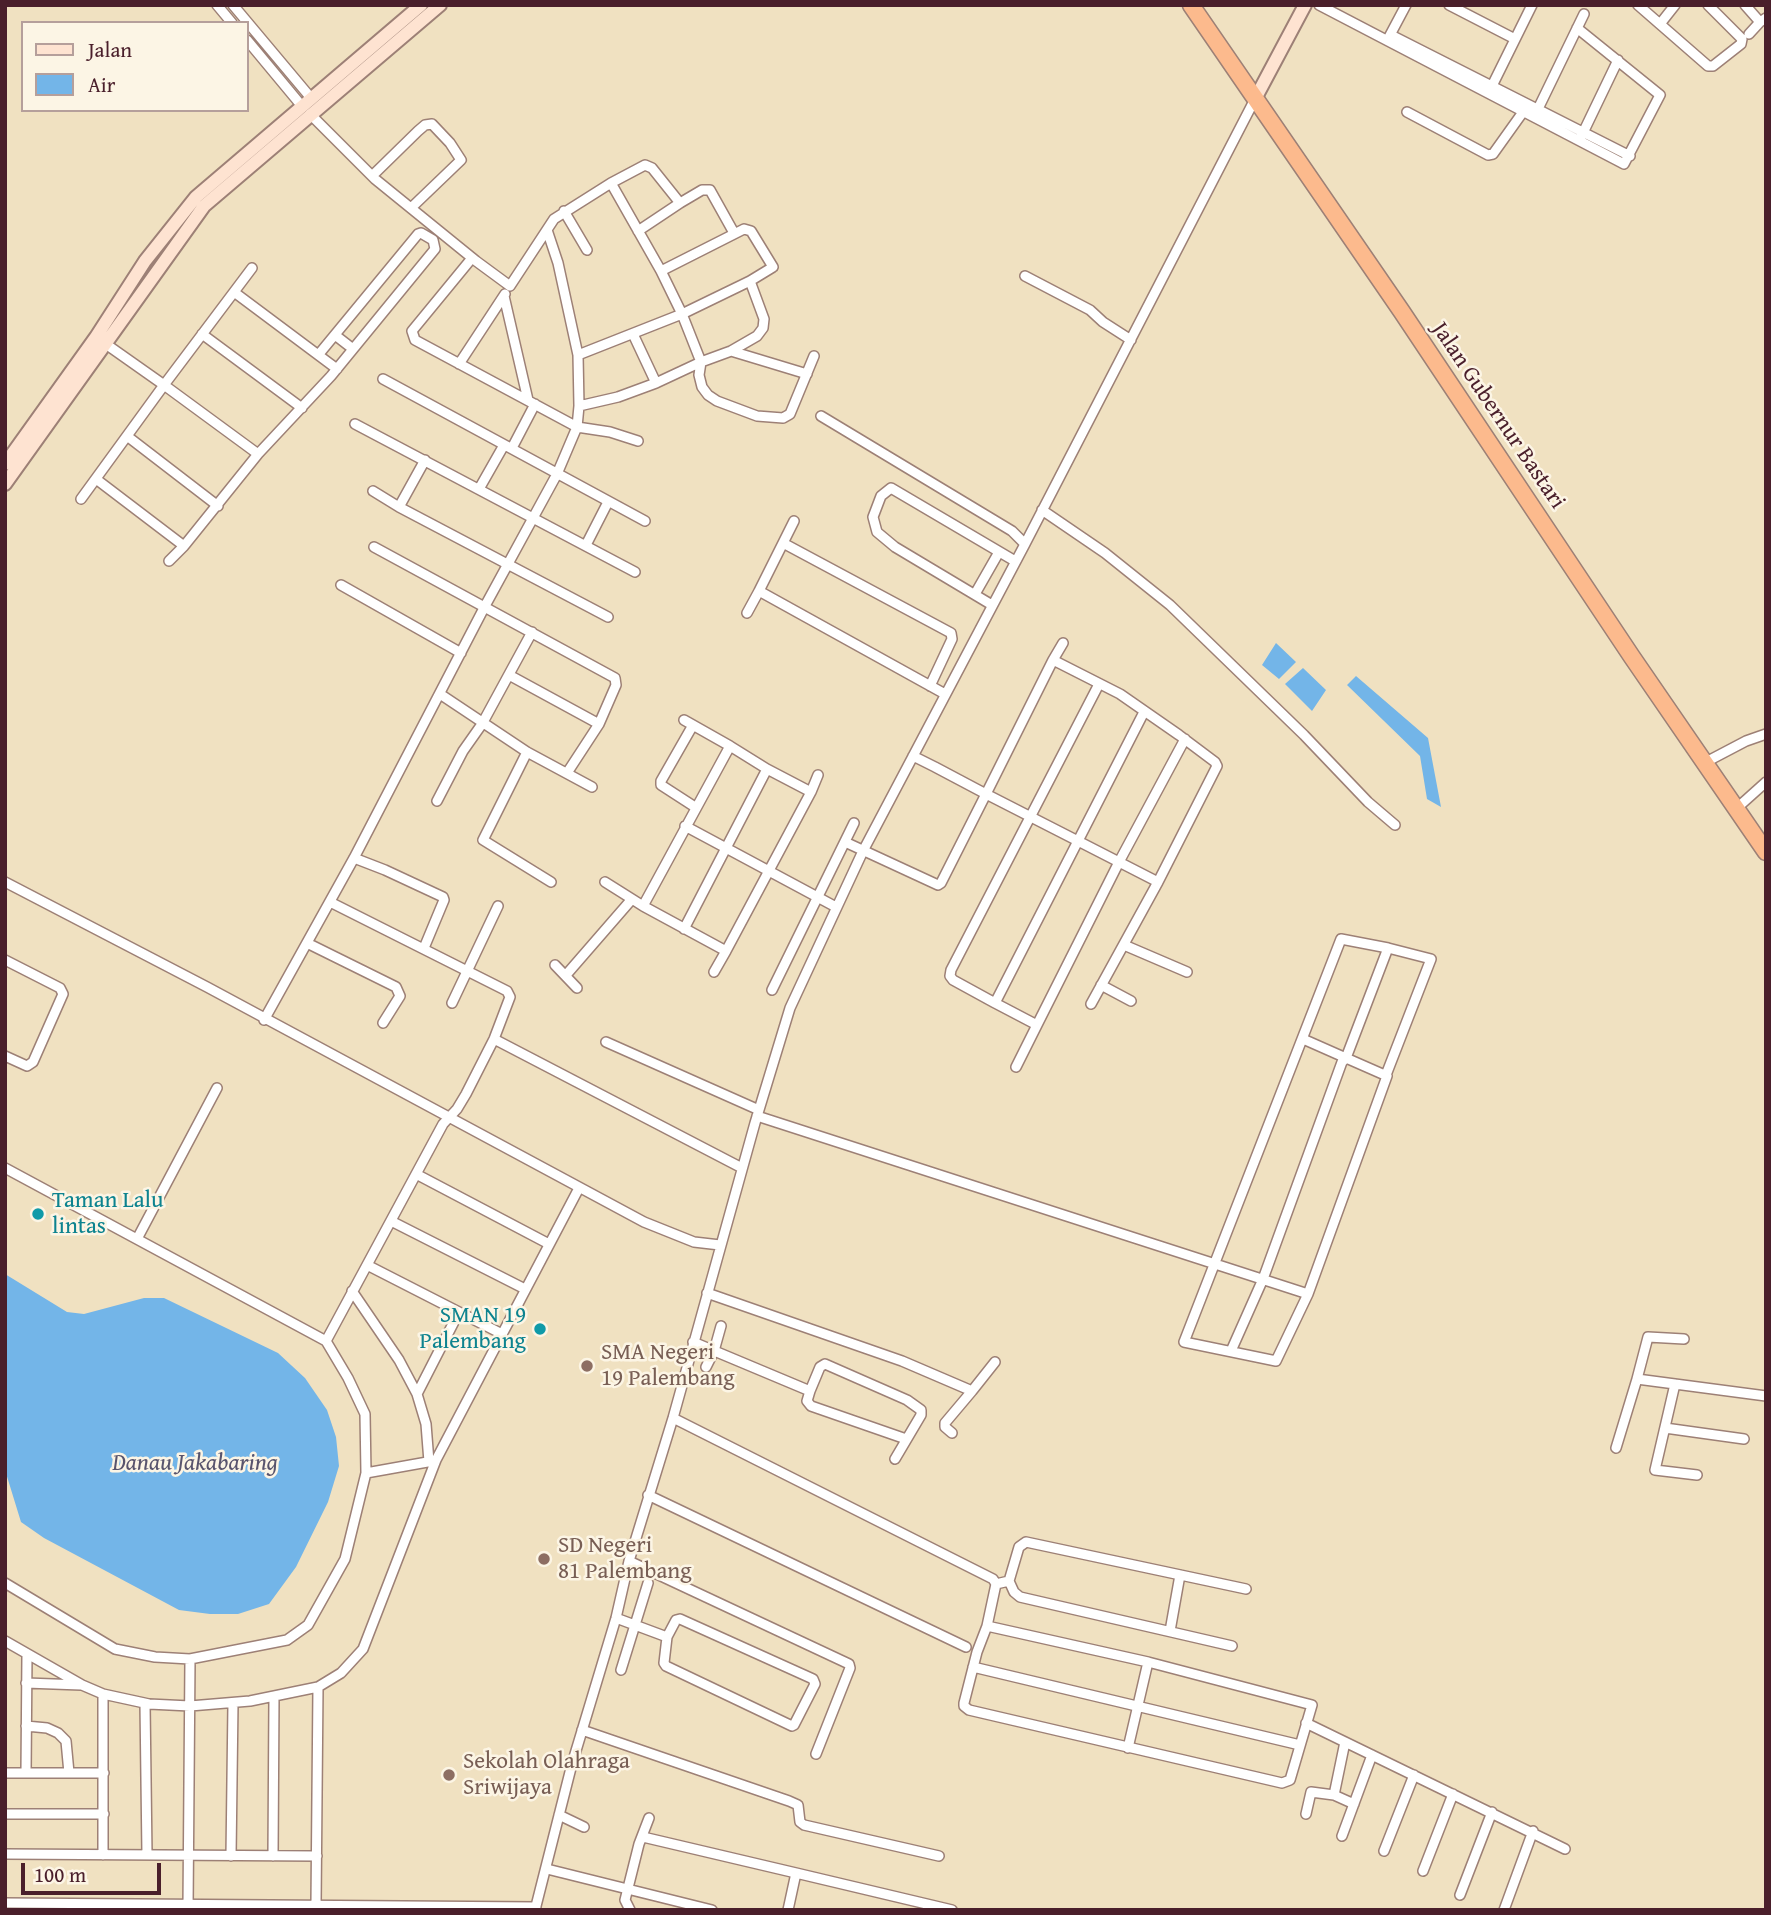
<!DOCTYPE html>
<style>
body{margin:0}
#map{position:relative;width:1771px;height:1915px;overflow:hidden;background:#f0e1c1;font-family:"Gentium Book Plus",serif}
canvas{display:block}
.frame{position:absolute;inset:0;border:7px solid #4a1f2b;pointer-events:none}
.legend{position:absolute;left:21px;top:21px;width:228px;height:91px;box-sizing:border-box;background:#fcf5e5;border:2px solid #b59f9b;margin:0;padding:9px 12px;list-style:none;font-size:21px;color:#4a1f2b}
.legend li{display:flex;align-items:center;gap:14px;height:35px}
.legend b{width:35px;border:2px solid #b59f9b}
.scale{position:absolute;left:21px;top:1863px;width:140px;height:32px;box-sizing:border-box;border:4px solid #4a1f2b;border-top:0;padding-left:9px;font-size:21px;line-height:24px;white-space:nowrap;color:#4a1f2b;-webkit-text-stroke:5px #fcf5e5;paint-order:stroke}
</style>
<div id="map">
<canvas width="1771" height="1915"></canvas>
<div class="frame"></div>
<ul class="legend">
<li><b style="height:9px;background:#fee3d1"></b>Jalan</li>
<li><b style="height:19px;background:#73b5e8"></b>Air</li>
</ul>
<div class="scale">100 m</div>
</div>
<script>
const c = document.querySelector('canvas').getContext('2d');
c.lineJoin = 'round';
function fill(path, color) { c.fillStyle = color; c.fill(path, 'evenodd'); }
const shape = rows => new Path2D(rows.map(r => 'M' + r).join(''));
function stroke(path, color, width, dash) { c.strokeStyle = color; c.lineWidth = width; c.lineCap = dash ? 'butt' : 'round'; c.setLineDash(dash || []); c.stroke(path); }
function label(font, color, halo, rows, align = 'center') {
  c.font = font + ' "Gentium Book Plus",serif'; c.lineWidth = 5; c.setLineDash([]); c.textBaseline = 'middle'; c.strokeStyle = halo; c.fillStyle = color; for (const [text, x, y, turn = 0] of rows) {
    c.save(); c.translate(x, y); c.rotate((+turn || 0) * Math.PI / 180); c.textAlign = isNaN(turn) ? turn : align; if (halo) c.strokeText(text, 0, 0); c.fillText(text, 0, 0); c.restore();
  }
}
fill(shape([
 [1276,643,1296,662,1279,679,1262,665],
 [1303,668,1326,690,1312,711,1285,684],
 [1356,676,1428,738,1441,807,1427,799,1420,756,1347,685],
 [5,1274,67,1312,84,1314,144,1298,164,1298,278,1353,305,1378,327,1410,336,1437,339,1466,328,1502,296,1567,269,1604,238,1614,210,1614,179,1610,44,1538,21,1522,5,1470]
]), '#73b5e8');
const street = shape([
 [217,5,232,23],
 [233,5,311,98],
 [1319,5,1624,164,1660,95,1577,28],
 [1449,5,1515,39],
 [1638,5,1708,66,1713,66,1741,44,1742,39,1708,5],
 [1745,5,1760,22,1766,18],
 [1660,24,1675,5],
 [1749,34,1760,22],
 [1391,35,1630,156],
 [1389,37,1406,5],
 [247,40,301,105],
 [1490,90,1532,5],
 [1407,112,1488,155,1493,154,1523,112],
 [1536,113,1584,14],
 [310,114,375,179,476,261,510,286,554,219,611,183,645,165,652,168,680,203,702,190,710,190,734,233],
 [1581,137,1618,60],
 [372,176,418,131,425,125,432,124,450,143,461,160,411,208],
 [611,183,661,271],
 [564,211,587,250],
 [638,231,680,203],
 [472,258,412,331,415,340,577,427,610,432,638,441],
 [1025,276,1090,310,1103,322,1131,340],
 [234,292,337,369],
 [504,296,528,400],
 [202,334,302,408],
 [335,335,353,349],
 [103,342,164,385,252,268],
 [731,351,807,374],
 [578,355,682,314,661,271,744,229,751,231,773,267,750,281],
 [459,364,505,294],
 [383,379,645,521],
 [656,383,701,362,731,351,757,336,763,328,764,319,750,281,682,314,701,362,699,375,702,387,708,395,717,401,757,416,783,418,790,414,814,356],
 [579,406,618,397,656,383,633,334],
 [821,416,1012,531,1025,544],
 [355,424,635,572],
 [127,436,218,506],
 [512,448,535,404],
 [96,479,184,546,258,454],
 [479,489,504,445],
 [373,491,399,507,608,617],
 [81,499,164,385,258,454,331,376,435,249,433,240,421,233,418,234,319,354],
 [399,507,425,460],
 [1042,510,1105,553,1170,605,1304,735,1368,802,1395,825],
 [794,521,759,591,945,694],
 [783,543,951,633,952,639,930,686],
 [586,545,608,502],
 [374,547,615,678,616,685,599,724,567,773],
 [169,561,184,546],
 [341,585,461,653],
 [975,594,999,552],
 [992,605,895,547,877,532,873,517,881,496,891,488,1015,561],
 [747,613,759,591],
 [1053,660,1063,643],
 [509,675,599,724],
 [1099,684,951,970,950,976,953,980,995,1003,1144,712],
 [440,694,527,752,592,787],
 [684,720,730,746,643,906,726,951,811,792,818,775],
 [693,725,661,781,661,785,695,807],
 [527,752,483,840,551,882],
 [1706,762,1746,741,1766,734],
 [767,769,811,792],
 [437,801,463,751,482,724,532,632],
 [1737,808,1766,782],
 [685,826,836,907],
 [845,842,938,885,941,883,986,794,1053,660,1120,694,1179,735,1215,762,1217,766,1158,882,1078,841,1031,817,986,794,935,767,913,756],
 [354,858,385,870,443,897,444,900,424,948],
 [5,882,207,987,644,1222,694,1242,720,1245],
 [605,882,632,899],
 [684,929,767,769,730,746],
 [307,943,396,987,400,996,383,1023],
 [1124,945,1187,972],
 [5,960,60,988,63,994,33,1062,27,1066,5,1056],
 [555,965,577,988],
 [714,972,726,951],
 [566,975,632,899,643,906],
 [1101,985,1131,1001],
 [772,990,854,823],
 [452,1003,498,906],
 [995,1003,1037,1025,1119,862,1185,739],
 [1091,1004,1158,882],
 [264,1020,354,858,485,606,557,474,577,427,579,406,578,355,558,263,547,230],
 [494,1039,742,1168],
 [606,1042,759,1110],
 [1016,1067,1037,1025],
 [1386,1075,1431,959,1388,948],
 [757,1116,1308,1294],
 [5,1168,326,1341,348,1378,365,1414,366,1473,345,1559,308,1625,287,1640,190,1659,155,1657,115,1649,5,1583],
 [416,1174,549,1244],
 [391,1221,525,1289],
 [137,1239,217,1088],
 [367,1265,502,1334],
 [352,1291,399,1360,417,1394,426,1424,429,1462],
 [707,1293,902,1361,972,1391,945,1423,945,1427,952,1433],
 [1684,1339,1648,1337,1637,1379,1766,1396],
 [326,1341,443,1124,457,1109,466,1094,494,1039,510,997,507,991,330,902],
 [693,1342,810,1391,820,1367,825,1364,907,1400,921,1410,921,1415,895,1459],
 [1231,1351,1263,1279,1342,1062,1346,1058,1387,1076,1308,1294,1276,1361,1184,1342,1341,939,1388,948,1346,1058,1303,1039],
 [706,1367,714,1351,721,1326],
 [1675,1384,1655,1470,1697,1475],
 [810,1391,807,1401,811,1406,906,1439],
 [972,1391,995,1362],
 [417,1394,459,1312],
 [673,1418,993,1579,996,1584,987,1626,1148,1662,1312,1705,1290,1780,1282,1783,969,1710,964,1706,964,1703,977,1652,987,1626],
 [1665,1428,1744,1439],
 [1616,1448,1637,1379],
 [366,1473,433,1461],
 [648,1495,966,1647],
 [629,1561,849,1664,850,1668,816,1754],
 [1009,1581,1019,1547,1026,1542,1246,1589],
 [996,1584,1009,1581,1014,1592,1020,1597,1232,1646],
 [616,1618,667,1637,676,1620,680,1619,813,1679,815,1684,794,1725,792,1726,666,1666,664,1663,667,1637],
 [1170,1631,1180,1575],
 [5,1641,82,1685,103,1694,149,1704,190,1706,250,1701,318,1687,341,1673,363,1649,436,1460,579,1188],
 [973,1667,1300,1745],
 [621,1670,648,1583],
 [26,1683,81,1685],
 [145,1704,147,1855],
 [1306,1723,1565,1849],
 [26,1726,47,1728,58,1733,66,1741,69,1773],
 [582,1730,789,1801,798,1805,800,1822,804,1825,939,1856],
 [1128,1748,1148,1662],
 [5,1773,104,1773],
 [26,1773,27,1654],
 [1334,1795,1345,1742],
 [5,1814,104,1814],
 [1306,1814,1311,1792,1334,1795,1354,1804],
 [559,1815,584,1827],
 [1342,1836,1372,1755],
 [643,1837,796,1873],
 [1384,1851,1414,1775],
 [5,1854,317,1856],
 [103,1855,103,1694],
 [231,1856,233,1703],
 [273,1856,274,1696],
 [547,1869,712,1910],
 [1423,1871,1453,1794],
 [1460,1895,1492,1812],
 [5,1903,536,1907],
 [316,1905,318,1687],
 [188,1908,190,1659],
 [535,1910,572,1764,616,1618,629,1561,673,1418,755,1123,790,1008,863,851,1025,544,1255,99],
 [630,1910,625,1900,639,1844,649,1818],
 [788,1910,796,1873,952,1910],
 [1504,1910,1533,1831]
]);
const secondary = shape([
 [1255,99,1305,5],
 [5,464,96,337,145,261,196,197,421,5],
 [5,484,204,206,440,5]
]);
const highway = shape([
 [1191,5,1402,312,1632,657,1766,852]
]);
stroke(street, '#9d8076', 12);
stroke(secondary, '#9d8076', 16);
stroke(highway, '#9d8076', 19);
stroke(street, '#fff', 9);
stroke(secondary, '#fee3d1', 12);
stroke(highway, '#fcba8d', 16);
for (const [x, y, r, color] of [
 [38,1214,7,"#0f9aa8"],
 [540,1329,7,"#0f9aa8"],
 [587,1366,7,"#8d6e63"],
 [544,1559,7,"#8d6e63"],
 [449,1775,7,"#8d6e63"]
]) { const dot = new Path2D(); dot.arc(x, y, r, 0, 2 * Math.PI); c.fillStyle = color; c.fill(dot); stroke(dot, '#fcf5e5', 2.5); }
label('23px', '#4a1f2b', '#fcf5e5', [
 ["Jalan Gubernur Bastari",1498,416,56]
]);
label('23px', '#0d838f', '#fcf5e5', [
 ["Taman Lalu",52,1201],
 ["lintas",52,1227],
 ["SMAN 19",526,1316,"right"],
 ["Palembang",526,1342,"right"]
], 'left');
label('23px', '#785e54', '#fcf5e5', [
 ["SMA Negeri",601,1353],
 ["19 Palembang",601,1379],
 ["SD Negeri",558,1546],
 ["81 Palembang",558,1572],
 ["Sekolah Olahraga",463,1762],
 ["Sriwijaya",463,1788]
], 'left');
label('italic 24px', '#58546d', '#fcf5e5', [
 ["Danau Jakabaring",195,1464]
]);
</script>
